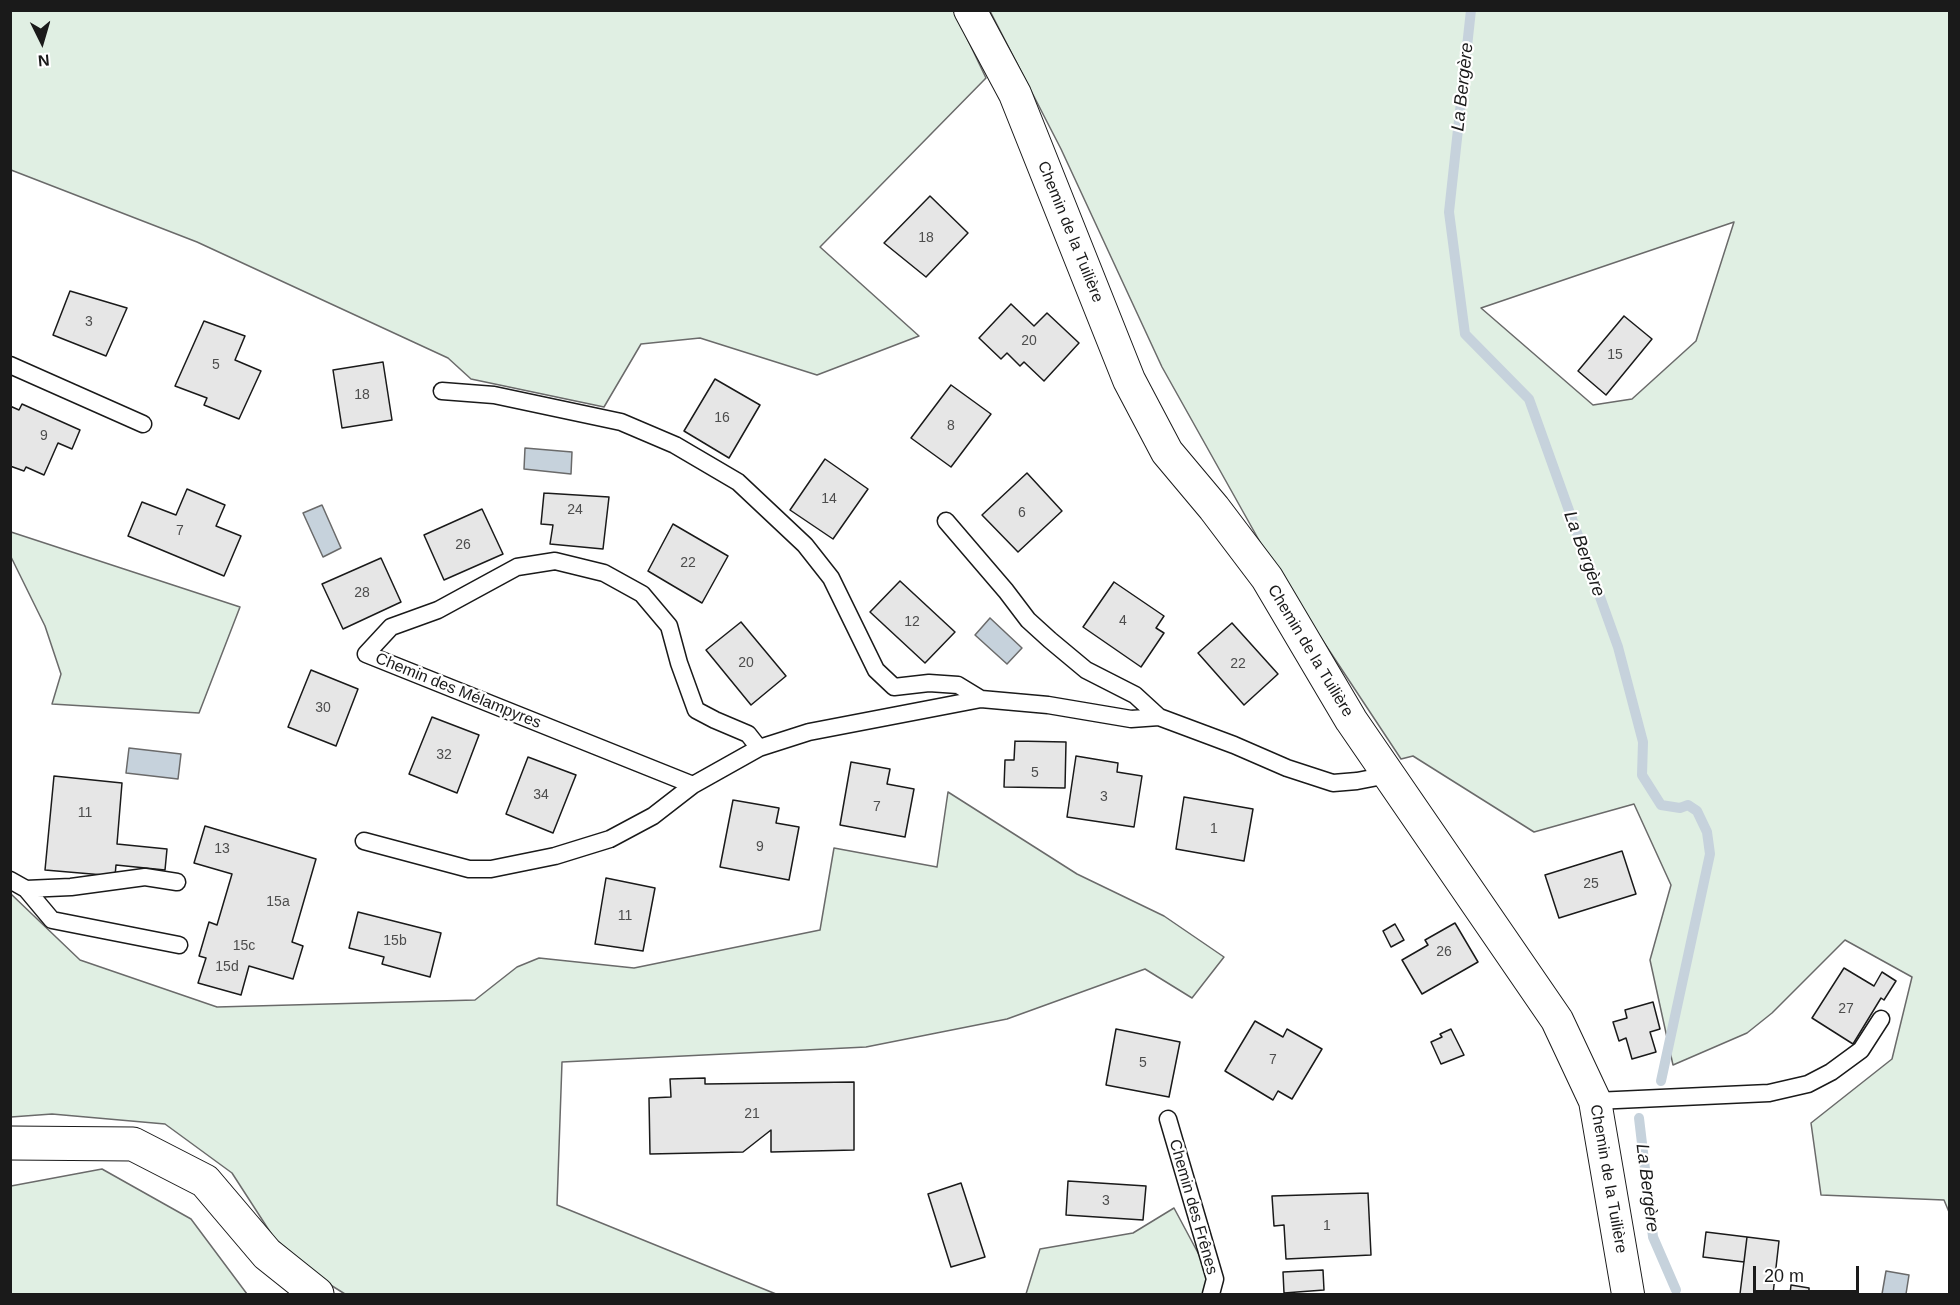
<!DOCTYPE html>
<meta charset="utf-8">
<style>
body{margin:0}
#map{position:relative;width:1960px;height:1305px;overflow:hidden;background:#fff;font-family:Helvetica,sans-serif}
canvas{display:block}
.frame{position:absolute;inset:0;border:12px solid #1a1a1a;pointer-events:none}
.north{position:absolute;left:12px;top:12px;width:60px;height:60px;-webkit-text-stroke:4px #fff;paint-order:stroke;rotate:175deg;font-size:16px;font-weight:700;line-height:24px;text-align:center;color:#1a1a1a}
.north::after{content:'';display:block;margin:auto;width:21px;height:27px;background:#1a1a1a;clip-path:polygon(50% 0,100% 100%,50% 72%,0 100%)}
.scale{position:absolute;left:1753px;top:1266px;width:106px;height:27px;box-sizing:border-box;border:3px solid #1a1a1a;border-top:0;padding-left:8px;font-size:18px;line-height:21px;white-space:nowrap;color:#1a1a1a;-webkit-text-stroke:4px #fff;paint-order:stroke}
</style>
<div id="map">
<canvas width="1960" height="1305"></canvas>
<div class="frame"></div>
<div class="north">N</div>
<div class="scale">20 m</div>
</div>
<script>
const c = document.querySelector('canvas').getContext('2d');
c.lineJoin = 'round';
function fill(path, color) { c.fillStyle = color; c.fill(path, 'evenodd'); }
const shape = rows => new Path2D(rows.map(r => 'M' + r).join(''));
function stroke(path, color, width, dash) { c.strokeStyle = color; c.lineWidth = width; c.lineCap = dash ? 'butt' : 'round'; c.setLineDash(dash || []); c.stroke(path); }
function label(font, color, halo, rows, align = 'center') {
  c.font = font + ' Helvetica,sans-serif'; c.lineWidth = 4.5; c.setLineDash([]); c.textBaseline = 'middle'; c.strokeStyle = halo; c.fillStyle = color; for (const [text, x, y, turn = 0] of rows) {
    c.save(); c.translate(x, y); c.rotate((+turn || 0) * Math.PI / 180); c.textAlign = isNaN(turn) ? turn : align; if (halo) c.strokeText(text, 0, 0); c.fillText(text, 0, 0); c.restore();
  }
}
const green = shape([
 [10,11,954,11,986,78,820,247,919,336,817,375,700,338,641,344,604,407,471,379,448,358,197,242,11,170,10,11],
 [990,11,1949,11,1949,1212,1944,1200,1821,1195,1811,1123,1892,1059,1912,977,1845,940,1772,1013,1747,1033,1673,1065,1650,960,1671,885,1634,804,1534,832,1413,756,1401,759,1274,567,1162,367,1061,149,990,11],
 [1734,222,1696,341,1632,399,1593,405,1481,308,1734,222],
 [11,532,240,607,199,713,52,704,61,674,45,626,11,557,11,532],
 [948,792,1077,874,1164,916,1224,957,1192,998,1145,969,1007,1019,866,1047,562,1062,557,1205,776,1294,345,1294,329,1284,274,1238,232,1173,165,1124,52,1114,11,1117,11,894,80,960,217,1007,475,1000,517,967,539,958,634,968,820,930,834,848,937,867,948,792],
 [102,1169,191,1219,247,1294,11,1294,11,1186,102,1169],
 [1174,1208,1220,1294,1026,1294,1040,1249,1133,1233,1174,1208]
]);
fill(green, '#e0efe3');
stroke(green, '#6a6a6a', 1.5);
const water = shape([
 [525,448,572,452,571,474,524,469,525,448],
 [322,505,341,548,323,557,303,513,322,505],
 [990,618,1022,648,1007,664,975,635,990,618],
 [129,748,181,754,178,779,126,773,129,748],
 [1886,1271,1909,1275,1906,1294,1882,1294,1886,1271]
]);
fill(water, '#c6d2dc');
stroke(water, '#6a6a6a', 1.5);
stroke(shape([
 [1471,10,1449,212,1465,334,1529,399,1618,647,1643,742,1642,775,1661,805,1680,808,1688,805,1697,811,1707,832,1710,854,1661,1081],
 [1639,1118,1653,1237,1676,1290]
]), '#c6d2dc', 10);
const building = shape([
 [930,196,968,233,926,277,884,243,930,196],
 [70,291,127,308,106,356,53,335,70,291],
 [1011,304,1034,326,1047,313,1079,343,1044,381,1024,362,1020,366,1007,353,1001,359,979,338,1011,304],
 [1624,316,1652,339,1606,395,1578,371,1624,316],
 [204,321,245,336,235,360,261,371,239,419,204,405,207,398,175,386,204,321],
 [383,362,392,420,342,428,333,370,383,362],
 [715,379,760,405,729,458,684,431,715,379],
 [951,385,991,414,951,467,911,438,951,385],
 [22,404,80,430,72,449,58,443,44,475,26,467,24,471,10,466,10,406,19,410,22,404],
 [825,459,868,489,833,539,790,510,825,459],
 [1027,473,1062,511,1018,552,982,515,1027,473],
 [187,489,225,505,216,526,241,536,224,576,128,536,142,502,176,515,187,489],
 [544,493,609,497,603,549,550,544,553,525,541,524,544,493],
 [482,509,503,554,444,580,424,535,482,509],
 [673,524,728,556,702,603,648,571,673,524],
 [381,558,401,602,343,629,322,584,381,558],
 [900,581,955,632,925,663,870,612,900,581],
 [1114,582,1164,616,1156,628,1164,633,1141,667,1083,627,1114,582],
 [741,622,786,676,751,705,706,650,741,622],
 [1232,623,1278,674,1244,705,1198,653,1232,623],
 [311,670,358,689,336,746,288,727,311,670],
 [432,717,479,735,457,793,409,774,432,717],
 [1015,741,1066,742,1065,788,1004,787,1005,760,1014,760,1015,741],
 [1076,756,1118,763,1117,772,1142,776,1134,827,1067,817,1076,756],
 [528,757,576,775,553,833,506,814,528,757],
 [851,762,890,769,887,784,914,789,905,837,840,825,851,762],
 [54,776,122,783,117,844,167,849,165,870,116,865,115,876,45,870,54,776],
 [1184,797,1253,809,1244,861,1176,849,1184,797],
 [733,800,779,808,776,823,799,827,789,880,720,867,733,800],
 [205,826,316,859,292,942,303,946,293,979,249,966,241,995,198,983,206,958,199,956,209,922,217,925,232,874,194,863,205,826],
 [1622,851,1636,894,1559,918,1545,875,1622,851],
 [606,878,655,888,643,951,595,944,606,878],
 [358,912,441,933,430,977,382,964,384,957,349,948,358,912],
 [1455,923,1478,962,1422,994,1402,960,1428,945,1425,940,1455,923],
 [1395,924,1404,940,1391,947,1383,931,1395,924],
 [1844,968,1874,986,1882,972,1896,981,1884,1000,1881,998,1853,1044,1812,1018,1844,968],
 [1653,1002,1660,1029,1650,1032,1656,1052,1632,1059,1626,1038,1619,1041,1613,1022,1627,1018,1625,1010,1653,1002],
 [1255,1021,1283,1037,1287,1029,1322,1049,1292,1099,1278,1091,1273,1100,1225,1071,1255,1021],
 [1116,1029,1180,1042,1169,1097,1106,1085,1116,1029],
 [1451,1029,1464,1055,1441,1064,1431,1042,1442,1037,1440,1034,1451,1029],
 [705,1078,705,1084,854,1082,854,1150,771,1152,771,1130,743,1152,650,1154,649,1098,671,1097,670,1079,705,1078],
 [1068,1181,1146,1186,1143,1220,1066,1215,1068,1181],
 [961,1183,985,1257,951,1267,928,1194,961,1183],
 [1368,1193,1371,1255,1286,1259,1284,1225,1274,1226,1272,1196,1368,1193],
 [1706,1232,1747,1237,1744,1262,1703,1257,1706,1232],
 [1747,1237,1779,1241,1773,1294,1740,1294,1747,1237],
 [1323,1270,1324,1290,1284,1293,1283,1272,1323,1270],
 [1791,1285,1809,1288,1809,1294,1790,1294,1791,1285]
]);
fill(building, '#e6e6e6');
stroke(building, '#1a1a1a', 1.5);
const lane = shape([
 [10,365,143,424],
 [442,391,494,395,621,422,675,445,738,482,805,545,831,578,876,670,894,687,929,683,958,685,981,699],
 [946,521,1006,591,1028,620,1050,640,1086,670,1135,695,1159,717,1234,745,1287,768,1333,783,1357,781,1388,775],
 [693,785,366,654,391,627,438,610,517,567,555,561,604,573,642,594,669,626,679,663,696,710,715,720,748,734,759,748],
 [364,841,469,869,491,869,555,856,610,839,653,816,693,785,759,748,809,732,981,699,1048,705,1131,719,1159,717],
 [10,880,26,889,71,887,145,877,177,882],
 [26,889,52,920,179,945],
 [1595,1101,1769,1093,1808,1084,1831,1072,1861,1050,1881,1019],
 [1168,1119,1215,1279,1211,1294]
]);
const street = shape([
 [970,10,1015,94,1129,380,1167,452,1214,508,1267,578,1351,720,1557,1020,1595,1101,1628,1294]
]);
const secondary = shape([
 [10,1143,133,1144,205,1181,267,1254,317,1294]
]);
stroke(lane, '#1a1a1a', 19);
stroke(street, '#1a1a1a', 34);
stroke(secondary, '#1a1a1a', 35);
stroke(lane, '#fff', 16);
stroke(street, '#fff', 32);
stroke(secondary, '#fff', 33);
label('14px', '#4d4d4d', null, [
 ["18",926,238],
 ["3",89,322],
 ["20",1029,341],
 ["15",1615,355],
 ["5",216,365],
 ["18",362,395],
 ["16",722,418],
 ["8",951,426],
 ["9",44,436],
 ["14",829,499],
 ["24",575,510],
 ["6",1022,513],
 ["7",180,531],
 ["26",463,545],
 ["22",688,563],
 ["28",362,593],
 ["4",1123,621],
 ["12",912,622],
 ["20",746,663],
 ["22",1238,664],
 ["30",323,708],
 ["32",444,755],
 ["5",1035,773],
 ["34",541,795],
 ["3",1104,797],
 ["7",877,807],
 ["11",85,813],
 ["1",1214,829],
 ["9",760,847],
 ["13",222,849],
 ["25",1591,884],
 ["15a",278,902],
 ["11",625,916],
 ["15b",395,941],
 ["15c",244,946],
 ["26",1444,952],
 ["15d",227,967],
 ["27",1846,1009],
 ["7",1273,1060],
 ["5",1143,1063],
 ["21",752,1114],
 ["3",1106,1201],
 ["1",1327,1226]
]);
label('16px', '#1a1a1a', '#fff', [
 ["Chemin de la Tuilière",1070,232,68],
 ["Chemin de la Tuilière",1310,651,59],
 ["Chemin des Mélampyres",458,691,22],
 ["Chemin de la Tuilière",1608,1179,80],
 ["Chemin des Frênes",1193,1207,74]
]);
label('italic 18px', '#1a1a1a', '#fff', [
 ["La Bergère",1463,87,-84],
 ["La Bergère",1584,554,70],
 ["La Bergère",1647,1188,83]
]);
</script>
